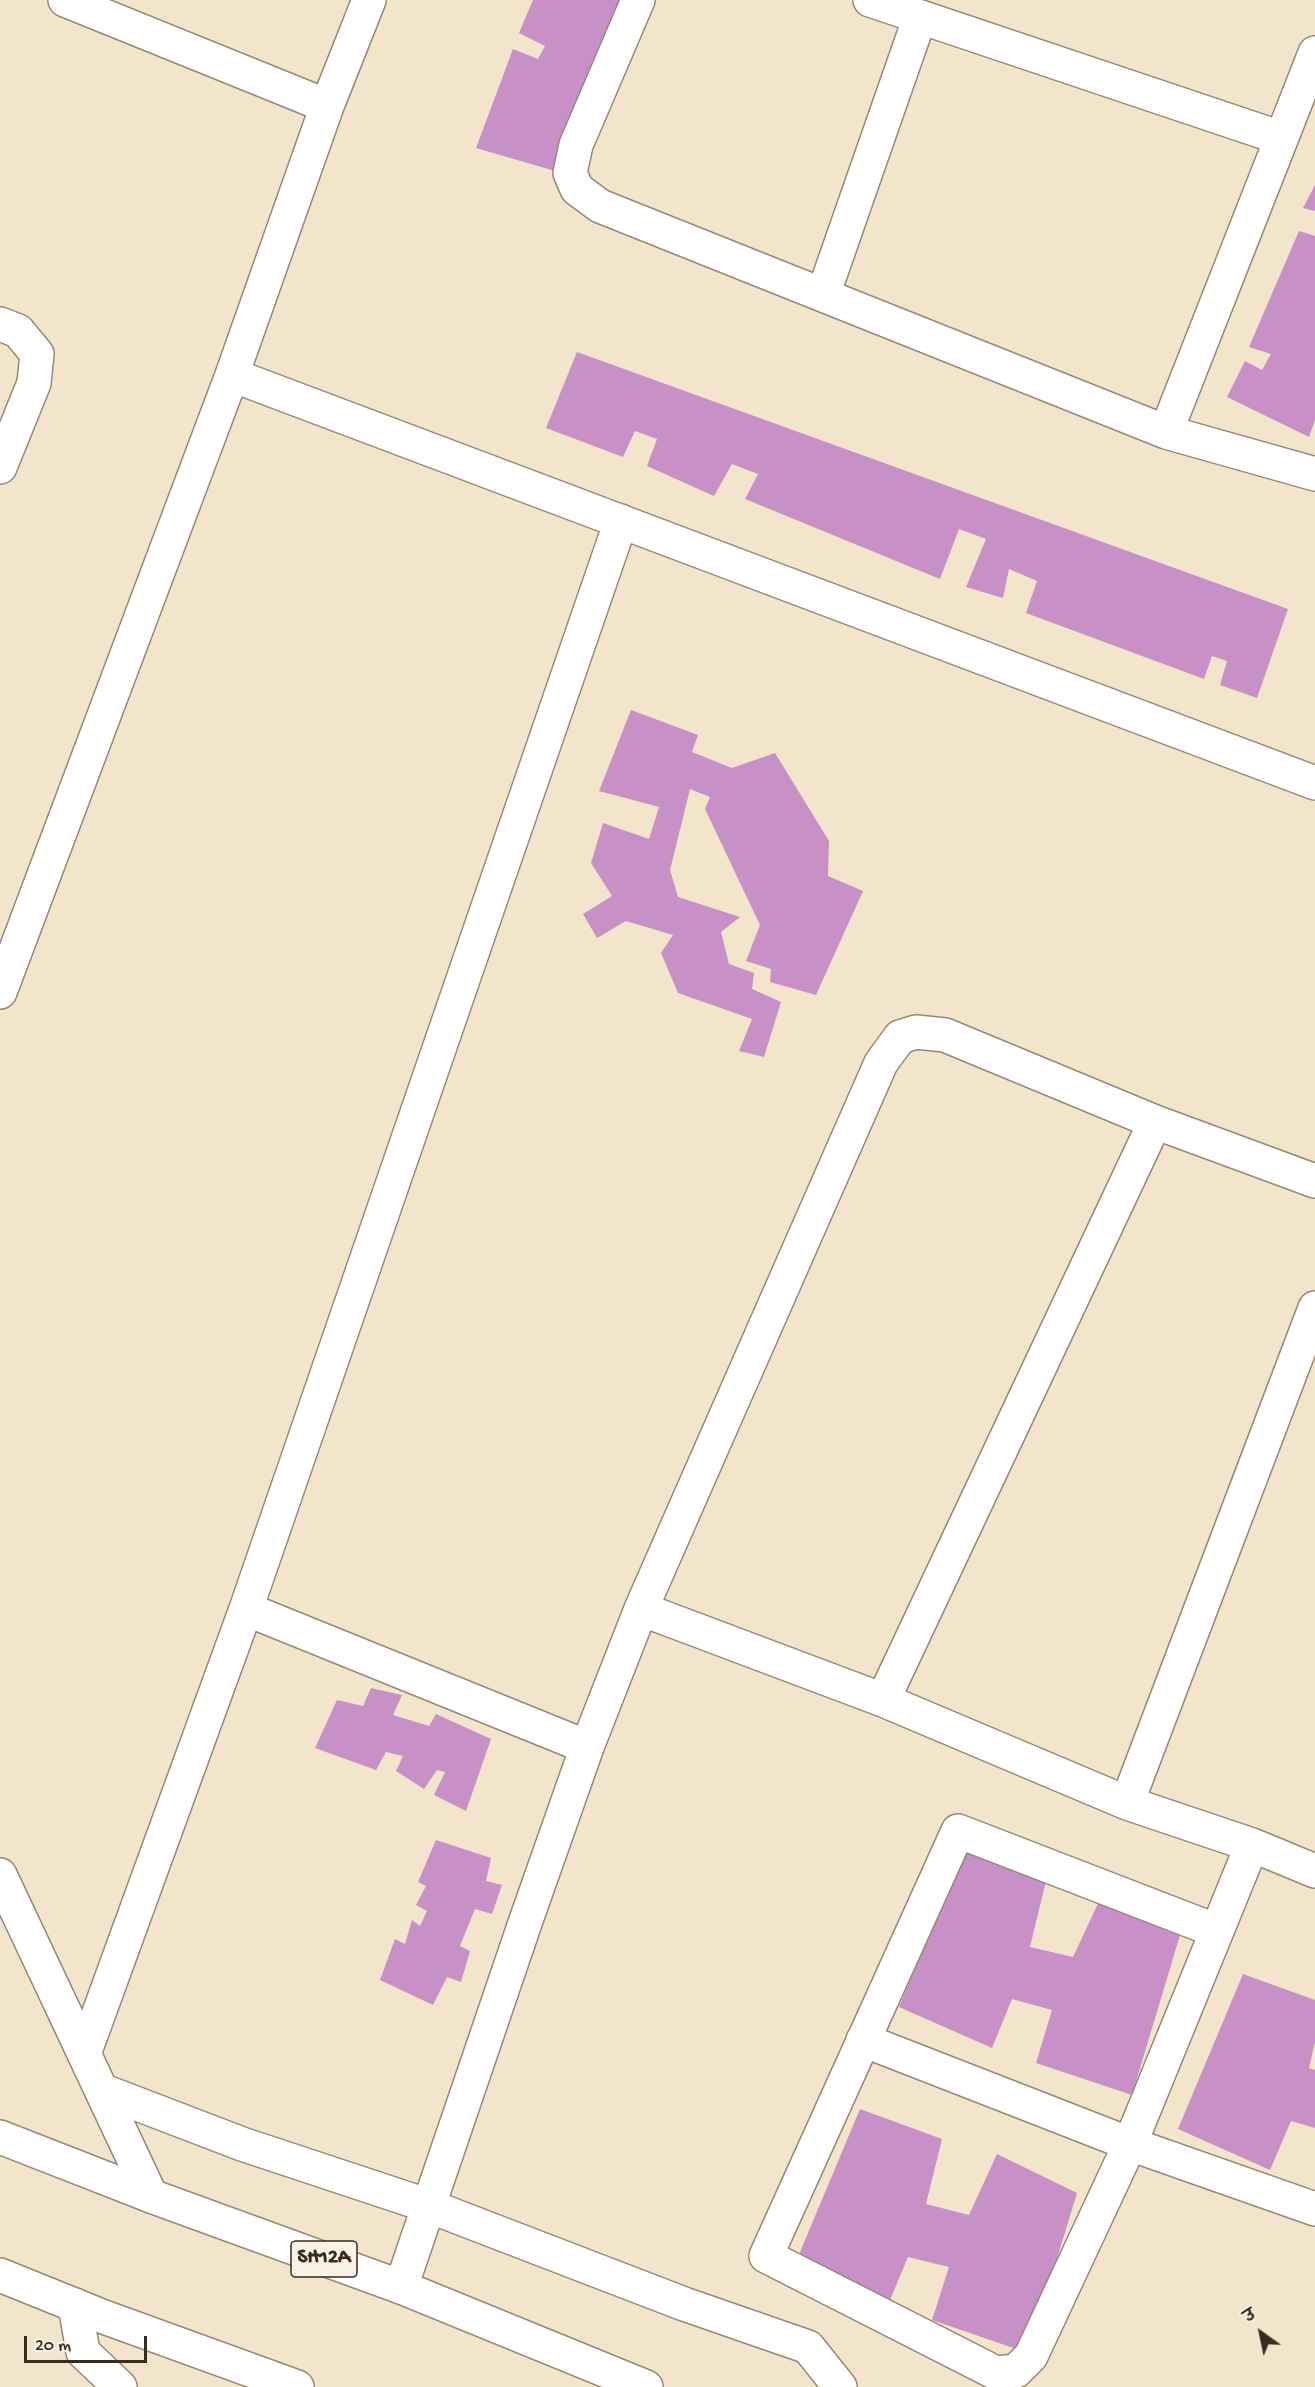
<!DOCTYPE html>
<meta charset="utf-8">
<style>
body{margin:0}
#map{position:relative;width:1315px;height:2387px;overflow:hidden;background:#f3e5cc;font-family:"Gochi Hand","Playpen Sans Deva",sans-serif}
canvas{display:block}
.north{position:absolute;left:1231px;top:2303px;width:60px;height:60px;-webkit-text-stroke:4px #f7f3e8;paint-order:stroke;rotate:327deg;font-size:16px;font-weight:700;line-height:24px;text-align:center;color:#3b2a1e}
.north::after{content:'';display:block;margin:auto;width:21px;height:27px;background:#3b2a1e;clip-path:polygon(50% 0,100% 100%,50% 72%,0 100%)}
.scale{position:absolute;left:24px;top:2336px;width:123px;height:27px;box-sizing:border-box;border:3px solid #3b2a1e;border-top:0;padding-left:8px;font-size:18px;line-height:21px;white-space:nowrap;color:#3b2a1e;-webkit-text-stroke:4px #f7f3e8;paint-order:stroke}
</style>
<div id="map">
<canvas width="1315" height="2387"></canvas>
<div class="north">उ</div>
<div class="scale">20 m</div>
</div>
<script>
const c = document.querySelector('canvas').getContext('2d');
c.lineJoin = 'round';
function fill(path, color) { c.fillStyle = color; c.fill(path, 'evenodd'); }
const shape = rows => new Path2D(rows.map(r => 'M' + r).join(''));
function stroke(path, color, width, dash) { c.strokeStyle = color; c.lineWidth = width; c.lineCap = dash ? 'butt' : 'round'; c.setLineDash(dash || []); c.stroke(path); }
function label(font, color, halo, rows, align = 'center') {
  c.font = font + ' "Gochi Hand",sans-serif'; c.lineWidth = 5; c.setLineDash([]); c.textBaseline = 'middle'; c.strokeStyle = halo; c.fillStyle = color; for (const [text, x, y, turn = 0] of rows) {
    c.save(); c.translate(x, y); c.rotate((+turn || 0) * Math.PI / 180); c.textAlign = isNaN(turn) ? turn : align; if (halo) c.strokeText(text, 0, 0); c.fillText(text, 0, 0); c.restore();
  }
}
fill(shape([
 [533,0,620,0,555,171,476,148,513,49,538,59,545,46,519,33],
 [1315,185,1315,211,1303,208],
 [1299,231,1315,236,1315,420,1309,437,1227,397,1245,361,1262,370,1271,354,1249,347],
 [577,352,1288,609,1257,698,1220,685,1227,661,1212,656,1204,679,1026,613,1037,581,1009,569,1003,598,966,587,986,539,959,529,940,579,745,499,758,474,732,464,714,496,647,466,657,439,635,431,623,457,546,428],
 [631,710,698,735,692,752,732,768,775,753,829,841,828,876,863,891,816,995,770,982,771,969,746,961,760,925,705,809,710,797,690,789,670,870,678,897,740,917,721,932,729,964,754,973,752,989,781,1002,764,1057,739,1051,752,1019,678,993,661,953,673,935,626,921,597,938,583,914,612,896,591,863,603,823,649,839,659,807,599,791],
 [371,1688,402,1695,393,1715,429,1726,436,1714,491,1739,466,1811,434,1795,445,1772,437,1770,424,1789,396,1771,403,1756,386,1752,376,1770,315,1748,337,1700,363,1706],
 [436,1840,491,1858,486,1881,502,1885,492,1914,475,1909,460,1946,470,1951,461,1982,447,1977,433,2005,380,1980,395,1939,405,1944,412,1920,420,1926,427,1911,416,1905,426,1886,418,1882],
 [964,1852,1046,1881,1030,1947,1073,1957,1101,1897,1180,1935,1132,2095,1036,2063,1052,2010,1012,1999,992,2048,899,2007],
 [1243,1974,1315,2000,1315,2042,1309,2068,1315,2070,1315,2128,1291,2121,1270,2170,1178,2129],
 [860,2109,942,2139,926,2204,969,2215,997,2154,1077,2193,1028,2353,932,2320,949,2267,908,2257,888,2305,795,2264]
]), '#c790c6');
const minor = shape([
 [65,0,327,106],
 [638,0,576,145,570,173,577,189,600,206,1166,432,1315,474],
 [870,0,1281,138],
 [823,295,920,17],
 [0,324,18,331,37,354,34,383,0,467],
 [232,375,1315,783],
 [1166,432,1315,53],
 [0,992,232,375,327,106,369,0],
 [246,1609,621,521],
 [641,1609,883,1700,1127,1803,1252,1845,1315,1871],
 [883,1700,1155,1122],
 [1127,1803,1315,1308],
 [0,1875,151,2196],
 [1217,1931,958,1831,766,2256,996,2373,1016,2371,1031,2356,1130,2144,1315,2209],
 [863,2040,1130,2144,1252,1845],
 [84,2054,246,1609,587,1747],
 [101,2090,242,2144,429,2206,684,2304,808,2347,840,2387],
 [401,2287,525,1923,587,1747,641,1609,881,1063,900,1037,916,1032,945,1035,1155,1122,1315,1181],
 [75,2305,83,2352,120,2387]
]);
const major = shape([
 [0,2137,151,2196,401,2287,646,2387],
 [0,2275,104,2317,297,2387]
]);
stroke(minor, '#978875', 36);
stroke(major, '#978875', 36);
stroke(minor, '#fff', 33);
stroke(major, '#fff', 33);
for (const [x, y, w] of [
 [324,2259,66]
]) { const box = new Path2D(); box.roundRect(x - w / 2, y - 18, w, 36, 4.5); c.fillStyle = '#f7f3e8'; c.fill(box); stroke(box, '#3b2a1e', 1.5); }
label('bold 21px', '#3b2a1e', null, [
 ["SH12A",324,2259]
]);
</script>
